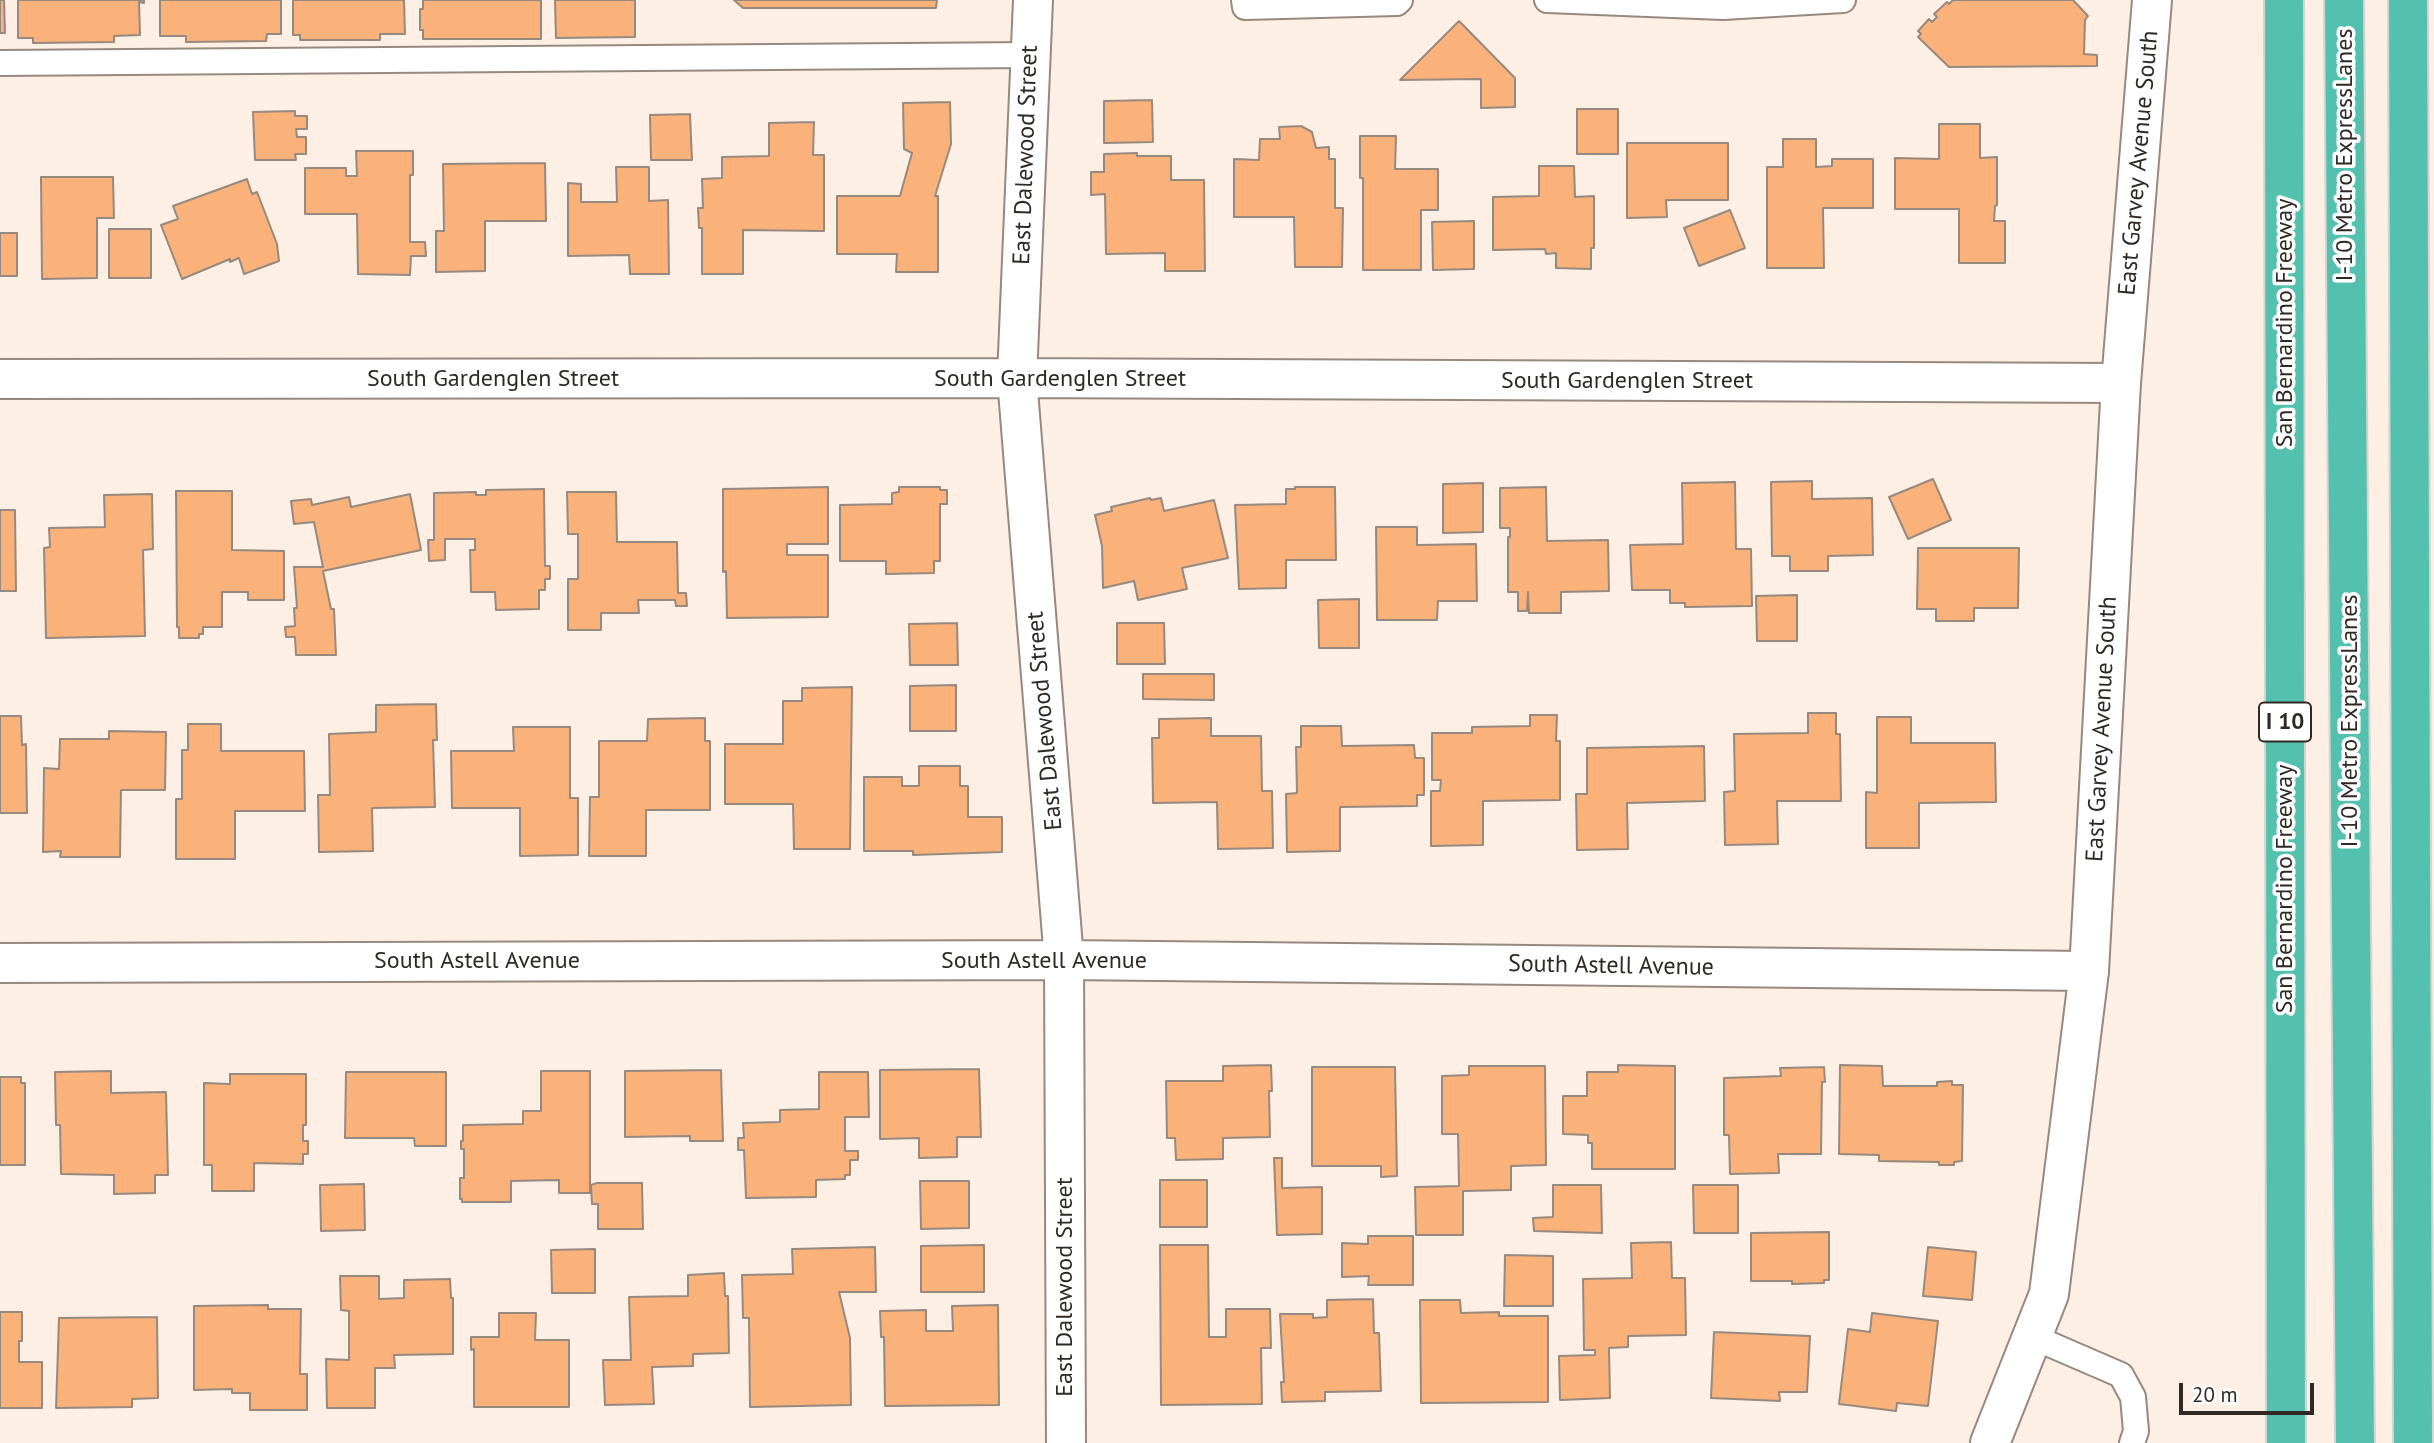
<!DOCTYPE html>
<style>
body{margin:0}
#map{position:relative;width:2434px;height:1443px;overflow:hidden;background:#feefe4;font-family:"PT Sans",sans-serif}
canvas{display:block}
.scale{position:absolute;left:2179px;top:1383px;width:135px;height:32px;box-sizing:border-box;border:4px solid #2e2925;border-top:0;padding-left:9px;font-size:21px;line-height:24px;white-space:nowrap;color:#2e2925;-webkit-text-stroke:5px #fff;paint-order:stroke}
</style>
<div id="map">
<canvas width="2434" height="1443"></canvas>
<div class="scale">20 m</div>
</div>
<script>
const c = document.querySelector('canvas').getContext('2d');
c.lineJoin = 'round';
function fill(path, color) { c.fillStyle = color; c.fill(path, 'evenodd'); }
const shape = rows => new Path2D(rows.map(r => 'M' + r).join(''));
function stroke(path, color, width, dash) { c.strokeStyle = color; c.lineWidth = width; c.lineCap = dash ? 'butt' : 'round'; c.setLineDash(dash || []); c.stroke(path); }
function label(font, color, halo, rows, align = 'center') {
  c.font = font + ' "PT Sans",sans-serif'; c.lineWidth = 7; c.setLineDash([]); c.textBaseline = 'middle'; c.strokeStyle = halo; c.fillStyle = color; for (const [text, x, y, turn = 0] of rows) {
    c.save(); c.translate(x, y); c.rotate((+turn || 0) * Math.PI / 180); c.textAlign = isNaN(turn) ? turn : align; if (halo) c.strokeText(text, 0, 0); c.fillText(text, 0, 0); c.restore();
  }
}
const building = shape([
 [0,0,4,0,5,33,0,33,0,0],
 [18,0,144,0,144,3,139,2,140,35,114,36,114,42,33,43,33,38,18,38,18,0],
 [160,0,281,0,281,34,267,34,266,41,186,42,186,36,160,36,160,0],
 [293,0,404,0,405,34,380,34,380,40,300,40,300,35,293,35,293,0],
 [423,0,541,0,541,39,423,39,423,30,420,30,420,9,423,9,423,0],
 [555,0,635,0,635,37,556,38,555,0],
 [734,0,937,0,936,8,743,8,734,0],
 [1953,0,2073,0,2088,16,2085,20,2084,54,2097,55,2097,66,1949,67,1918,37,1921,34,1918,31,1929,19,1932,22,1937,17,1934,14,1947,2,1949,4,1953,0],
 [1459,21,1515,78,1515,107,1481,108,1481,79,1400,80,1459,21],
 [1152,100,1153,142,1104,143,1104,101,1152,100],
 [950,102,951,144,935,196,938,196,938,272,896,272,897,254,837,254,837,196,900,196,912,153,904,149,903,103,950,102],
 [1577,109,1618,109,1618,154,1577,154,1577,109],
 [295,111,295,116,307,116,307,129,296,129,297,137,306,137,306,154,295,154,296,160,255,160,253,112,295,111],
 [690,114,692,160,651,160,650,115,690,114],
 [814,122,813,155,824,155,824,231,743,230,743,274,702,274,702,228,699,228,698,208,703,208,702,179,722,178,722,157,769,156,769,123,814,122],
 [1939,124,1980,124,1980,158,1997,157,1997,205,1995,206,1994,221,2005,221,2005,263,1959,263,1959,209,1895,209,1895,158,1939,159,1939,124],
 [1301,126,1312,132,1316,148,1329,147,1329,159,1335,159,1335,208,1343,208,1342,267,1295,267,1294,217,1234,217,1234,159,1259,160,1260,139,1280,139,1279,127,1301,126],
 [1360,136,1396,136,1395,169,1438,169,1438,210,1421,210,1421,270,1363,270,1363,178,1360,178,1360,136],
 [1783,139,1816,139,1816,167,1832,166,1832,159,1873,159,1873,208,1823,208,1824,268,1767,268,1767,167,1783,167,1783,139],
 [1627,143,1728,143,1728,200,1666,200,1667,217,1627,218,1627,143],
 [356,151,413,151,413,175,410,175,410,242,425,242,426,256,411,256,410,275,358,274,357,214,305,214,305,168,346,168,346,176,357,176,356,151],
 [1137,153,1137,156,1171,156,1171,180,1204,180,1205,271,1165,271,1165,253,1106,254,1105,194,1091,195,1091,172,1104,172,1104,154,1137,153],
 [545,163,546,221,485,221,485,271,436,272,436,231,444,231,443,164,545,163],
 [1539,166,1574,166,1575,197,1594,196,1594,248,1591,248,1591,269,1556,268,1556,253,1546,254,1545,249,1493,250,1493,197,1539,196,1539,166],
 [616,167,649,167,649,201,668,200,669,274,630,274,629,255,568,256,568,183,581,184,581,202,617,202,616,167],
 [41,177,113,177,114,218,97,218,97,278,42,279,41,177],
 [247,179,252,194,257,192,277,244,279,261,244,274,239,258,230,262,230,259,182,279,161,225,178,219,173,206,247,179],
 [1730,210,1745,248,1699,266,1684,228,1730,210],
 [1474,221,1474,269,1433,270,1432,222,1474,221],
 [109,229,151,229,151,278,109,278,109,229],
 [0,233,17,233,17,276,0,276,0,233],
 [1933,479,1951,520,1908,539,1889,497,1933,479],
 [1812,481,1812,499,1872,498,1873,555,1828,556,1828,571,1790,571,1790,556,1772,556,1771,482,1812,481],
 [1735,482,1736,549,1751,549,1752,606,1685,607,1685,603,1670,603,1670,590,1632,590,1630,545,1683,544,1682,483,1735,482],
 [1483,483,1483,532,1443,533,1443,484,1483,483],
 [828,487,828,544,787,544,787,555,828,555,828,617,727,618,726,571,723,572,723,489,828,487],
 [899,487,940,487,940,490,947,490,947,504,940,504,940,561,934,561,934,573,886,574,886,561,840,561,840,505,892,504,892,493,899,492,899,487],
 [1295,487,1335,487,1336,560,1286,560,1286,588,1239,589,1235,505,1286,504,1286,489,1295,489,1295,487],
 [1546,487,1547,541,1608,540,1609,591,1561,592,1561,613,1529,613,1528,592,1527,611,1518,611,1518,592,1508,592,1508,537,1510,537,1510,528,1500,528,1500,488,1546,487],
 [544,489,545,566,550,566,550,579,545,579,545,590,539,590,539,609,496,610,495,592,471,592,470,550,475,550,475,539,445,539,445,560,429,561,428,540,434,540,434,493,476,492,476,495,486,495,486,490,544,489],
 [176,491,232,491,232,550,284,551,284,600,248,600,248,592,222,592,222,627,203,627,203,634,199,634,199,638,179,638,179,627,177,627,176,491],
 [567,492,616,492,617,542,677,542,678,593,686,593,687,606,676,606,675,600,638,600,639,613,601,613,601,630,568,630,568,579,578,579,578,534,568,534,567,492],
 [152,494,153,549,143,550,145,636,46,638,44,548,50,547,49,528,105,527,104,495,152,494],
 [410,494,421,550,323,571,331,609,334,609,336,655,296,655,295,637,286,637,285,627,295,626,294,608,297,608,294,567,323,567,314,522,294,524,291,501,311,499,312,505,349,497,351,507,410,494],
 [1150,498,1151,500,1161,498,1164,511,1214,500,1228,558,1182,568,1187,589,1138,600,1134,581,1103,588,1102,546,1095,515,1112,511,1111,507,1150,498],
 [0,510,15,510,16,591,0,591,0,510],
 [1376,527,1417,527,1417,545,1476,544,1477,601,1438,601,1437,620,1377,620,1376,527],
 [1918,548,2019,548,2018,608,1974,608,1974,621,1936,621,1936,609,1917,609,1918,548],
 [1797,595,1797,641,1757,641,1756,596,1797,595],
 [1359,599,1359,648,1319,648,1318,600,1359,599],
 [957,623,958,665,910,665,909,624,957,623],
 [1117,623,1164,623,1165,664,1117,664,1117,623],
 [1143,674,1214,674,1214,700,1143,699,1143,674],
 [956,685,956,731,910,731,910,686,956,685],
 [852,687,850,849,794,849,793,804,725,804,725,744,783,744,783,701,802,701,802,688,852,687],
 [436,704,437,740,433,740,435,807,372,808,373,851,319,852,318,795,330,795,329,734,376,732,376,705,436,704],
 [1808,713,1836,713,1836,734,1840,734,1841,801,1777,801,1778,844,1725,845,1724,792,1735,791,1734,734,1808,733,1808,713],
 [1530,715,1557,715,1556,741,1560,741,1560,800,1483,801,1483,845,1431,846,1431,791,1440,791,1441,780,1432,780,1432,733,1472,733,1472,727,1530,726,1530,715],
 [0,716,21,716,22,745,26,744,27,813,0,813,0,716],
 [1877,717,1911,717,1911,743,1995,743,1996,802,1919,803,1919,848,1866,848,1866,792,1877,793,1877,717],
 [705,718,705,741,710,741,710,810,646,810,646,856,589,856,590,797,599,797,599,741,647,741,648,719,705,718],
 [1211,718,1211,736,1261,736,1262,791,1272,791,1273,848,1218,849,1217,802,1153,803,1152,738,1159,738,1159,719,1211,718],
 [188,724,221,724,221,751,304,751,305,811,235,811,235,859,176,859,176,799,182,799,182,750,188,750,188,724],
 [1301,726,1341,726,1342,746,1414,745,1415,758,1424,758,1424,795,1417,795,1417,806,1340,807,1340,851,1287,852,1286,794,1297,793,1296,747,1301,747,1301,726],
 [513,727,570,727,570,798,578,798,578,855,520,856,520,808,452,808,451,751,514,751,513,727],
 [109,731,166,732,165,790,121,790,120,857,60,857,61,851,43,852,44,768,59,769,60,739,109,739,109,731],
 [1704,746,1705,801,1627,803,1628,849,1577,850,1576,794,1587,794,1587,748,1704,746],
 [919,766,960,766,960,786,968,786,968,817,1002,817,1002,852,913,855,913,851,864,851,864,777,902,777,902,786,919,786,919,766],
 [1271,1065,1272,1091,1269,1091,1270,1137,1223,1138,1223,1159,1176,1160,1175,1138,1167,1138,1166,1081,1223,1081,1223,1066,1271,1065],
 [1618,1065,1675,1066,1675,1169,1592,1169,1592,1143,1588,1143,1588,1135,1563,1134,1563,1096,1587,1096,1587,1072,1618,1072,1618,1065],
 [1840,1065,1882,1066,1883,1086,1937,1086,1937,1082,1952,1081,1952,1085,1963,1085,1962,1161,1954,1162,1954,1165,1939,1165,1939,1162,1879,1161,1879,1155,1839,1154,1840,1065],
 [1469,1066,1545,1066,1546,1165,1511,1166,1511,1190,1463,1191,1463,1235,1416,1235,1415,1187,1459,1186,1458,1134,1442,1134,1442,1076,1469,1075,1469,1066],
 [1312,1067,1395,1067,1397,1176,1381,1177,1381,1166,1312,1166,1312,1067],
 [1824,1067,1825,1082,1822,1082,1821,1154,1778,1154,1779,1173,1730,1174,1729,1135,1724,1135,1724,1078,1781,1076,1780,1068,1824,1067],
 [979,1069,981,1137,957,1137,957,1157,919,1158,919,1138,880,1139,880,1070,979,1069],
 [721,1070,723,1141,690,1141,690,1136,625,1137,625,1071,721,1070],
 [111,1071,111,1093,166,1092,168,1175,155,1175,155,1193,114,1194,114,1175,61,1174,60,1125,56,1125,55,1072,111,1071],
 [541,1071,590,1071,590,1193,559,1193,559,1180,511,1181,511,1202,462,1202,462,1199,460,1199,460,1178,464,1178,464,1149,461,1149,461,1141,463,1141,463,1125,523,1124,523,1111,541,1111,541,1071],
 [346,1072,446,1072,446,1146,415,1146,414,1138,345,1138,346,1072],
 [819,1072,868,1072,869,1117,845,1117,845,1151,858,1151,858,1160,850,1160,850,1175,845,1175,845,1179,816,1180,816,1197,746,1198,744,1150,738,1150,738,1138,744,1138,743,1123,780,1122,780,1110,819,1109,819,1072],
 [230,1074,306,1074,306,1125,303,1125,303,1141,308,1141,308,1154,303,1154,303,1164,254,1163,254,1191,212,1191,212,1165,204,1165,204,1083,230,1084,230,1074],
 [0,1077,21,1077,21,1083,25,1083,25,1165,0,1165,0,1077],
 [1274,1158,1282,1158,1282,1188,1322,1187,1322,1234,1277,1235,1274,1158],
 [1160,1180,1207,1180,1207,1227,1160,1227,1160,1180],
 [920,1181,969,1181,969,1228,921,1229,920,1181],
 [597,1183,642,1183,643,1229,598,1229,598,1204,592,1204,591,1185,597,1183],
 [364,1184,365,1230,321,1231,320,1185,364,1184],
 [1553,1185,1601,1185,1602,1233,1534,1231,1533,1218,1553,1217,1553,1185],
 [1693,1185,1738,1185,1738,1233,1694,1233,1693,1185],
 [1829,1232,1829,1280,1824,1280,1824,1283,1792,1284,1792,1281,1751,1281,1751,1233,1829,1232],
 [1368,1236,1413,1236,1413,1285,1368,1285,1369,1276,1342,1277,1342,1243,1368,1244,1368,1236],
 [1671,1242,1672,1278,1685,1278,1686,1335,1628,1336,1628,1347,1609,1348,1610,1398,1560,1400,1559,1356,1595,1355,1595,1350,1584,1350,1583,1279,1632,1278,1631,1243,1671,1242],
 [984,1245,984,1292,921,1292,921,1246,984,1245],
 [1160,1245,1208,1245,1209,1337,1226,1337,1226,1309,1270,1309,1271,1348,1261,1348,1262,1404,1161,1405,1160,1245],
 [875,1247,876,1292,839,1292,850,1338,851,1405,750,1407,749,1318,743,1318,742,1275,793,1274,792,1249,875,1247],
 [1928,1247,1976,1252,1972,1300,1923,1296,1928,1247],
 [595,1249,595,1293,552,1293,551,1250,595,1249],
 [1505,1255,1553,1256,1553,1306,1504,1306,1505,1255],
 [724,1273,725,1296,728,1296,729,1353,693,1354,693,1366,652,1367,654,1404,605,1405,603,1360,631,1360,629,1297,688,1296,688,1275,724,1273],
 [340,1276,379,1276,379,1299,404,1298,404,1280,450,1279,451,1298,453,1298,453,1354,394,1355,395,1368,375,1368,375,1408,327,1408,326,1359,349,1360,349,1311,341,1310,340,1276],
 [1373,1299,1374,1333,1379,1333,1381,1391,1325,1392,1325,1401,1282,1402,1281,1382,1284,1382,1280,1314,1313,1314,1313,1318,1327,1317,1327,1300,1373,1299],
 [1420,1300,1460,1300,1461,1313,1499,1312,1499,1316,1548,1316,1548,1402,1421,1403,1420,1300],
 [268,1305,268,1309,301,1309,300,1374,307,1374,307,1410,250,1410,250,1393,232,1393,232,1389,194,1390,194,1306,268,1305],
 [998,1305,999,1405,885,1406,884,1337,881,1337,880,1311,926,1310,926,1331,953,1331,952,1306,998,1305],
 [0,1312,22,1312,22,1341,19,1341,19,1362,42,1362,42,1408,0,1408,0,1312],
 [499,1313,536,1313,535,1340,569,1340,569,1407,474,1407,474,1349,471,1350,471,1337,499,1337,499,1313],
 [1872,1313,1938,1321,1928,1406,1897,1403,1896,1411,1839,1404,1848,1329,1870,1332,1872,1313],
 [157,1317,158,1398,132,1399,132,1407,56,1408,59,1318,157,1317],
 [1714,1332,1810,1336,1807,1392,1779,1392,1780,1401,1711,1398,1714,1332]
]);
fill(building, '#fab17a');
stroke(building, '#96897f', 2);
const service = shape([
 [1244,0,1245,7,1397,3,1400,0],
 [1547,0,1723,7,1843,0],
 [0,63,1031,55],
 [2033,1337,2121,1375,2133,1397,2136,1431,2132,1443]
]);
const minor = shape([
 [1033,0,1017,378,1064,960,1066,1443],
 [0,379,1017,378,2121,383],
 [0,963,1064,960,2089,971]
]);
const tertiary = shape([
 [1990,1443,2049,1294,2089,971,2121,383,2152,0]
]);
const motorway = shape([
 [2284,0,2286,1443],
 [2344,0,2355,1443],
 [2408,0,2413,1443]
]);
stroke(service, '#97897f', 28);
stroke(minor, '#97897f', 42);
stroke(tertiary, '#97897f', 42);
stroke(motorway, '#d5d4d3', 42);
stroke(service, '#fff', 24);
stroke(minor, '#fff', 38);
stroke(tertiary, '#fff', 38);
stroke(motorway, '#53c1ad', 38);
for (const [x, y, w] of [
 [2285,722,52]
]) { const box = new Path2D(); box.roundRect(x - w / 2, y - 19.5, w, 39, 5); c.fillStyle = '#fff'; c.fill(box); stroke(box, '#2e2925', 2); }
label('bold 23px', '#2e2925', null, [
 ["I 10",2285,722]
]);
label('24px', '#2e2925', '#fff', [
 ["East Dalewood Street",1026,155,-88],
 ["I-10 Metro ExpressLanes",2345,155,-90],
 ["East Garvey Avenue South",2139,163,-85],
 ["San Bernardino Freeway",2285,323,-90],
 ["South Gardenglen Street",493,379],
 ["South Gardenglen Street",1060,379],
 ["South Gardenglen Street",1627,381],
 ["East Dalewood Street",1045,721,-95],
 ["I-10 Metro ExpressLanes",2350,721,-90],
 ["East Garvey Avenue South",2102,729,-87],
 ["San Bernardino Freeway",2285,889,-90],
 ["South Astell Avenue",477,961],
 ["South Astell Avenue",1044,961],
 ["South Astell Avenue",1611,966,1],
 ["East Dalewood Street",1065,1287,-90]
]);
</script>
